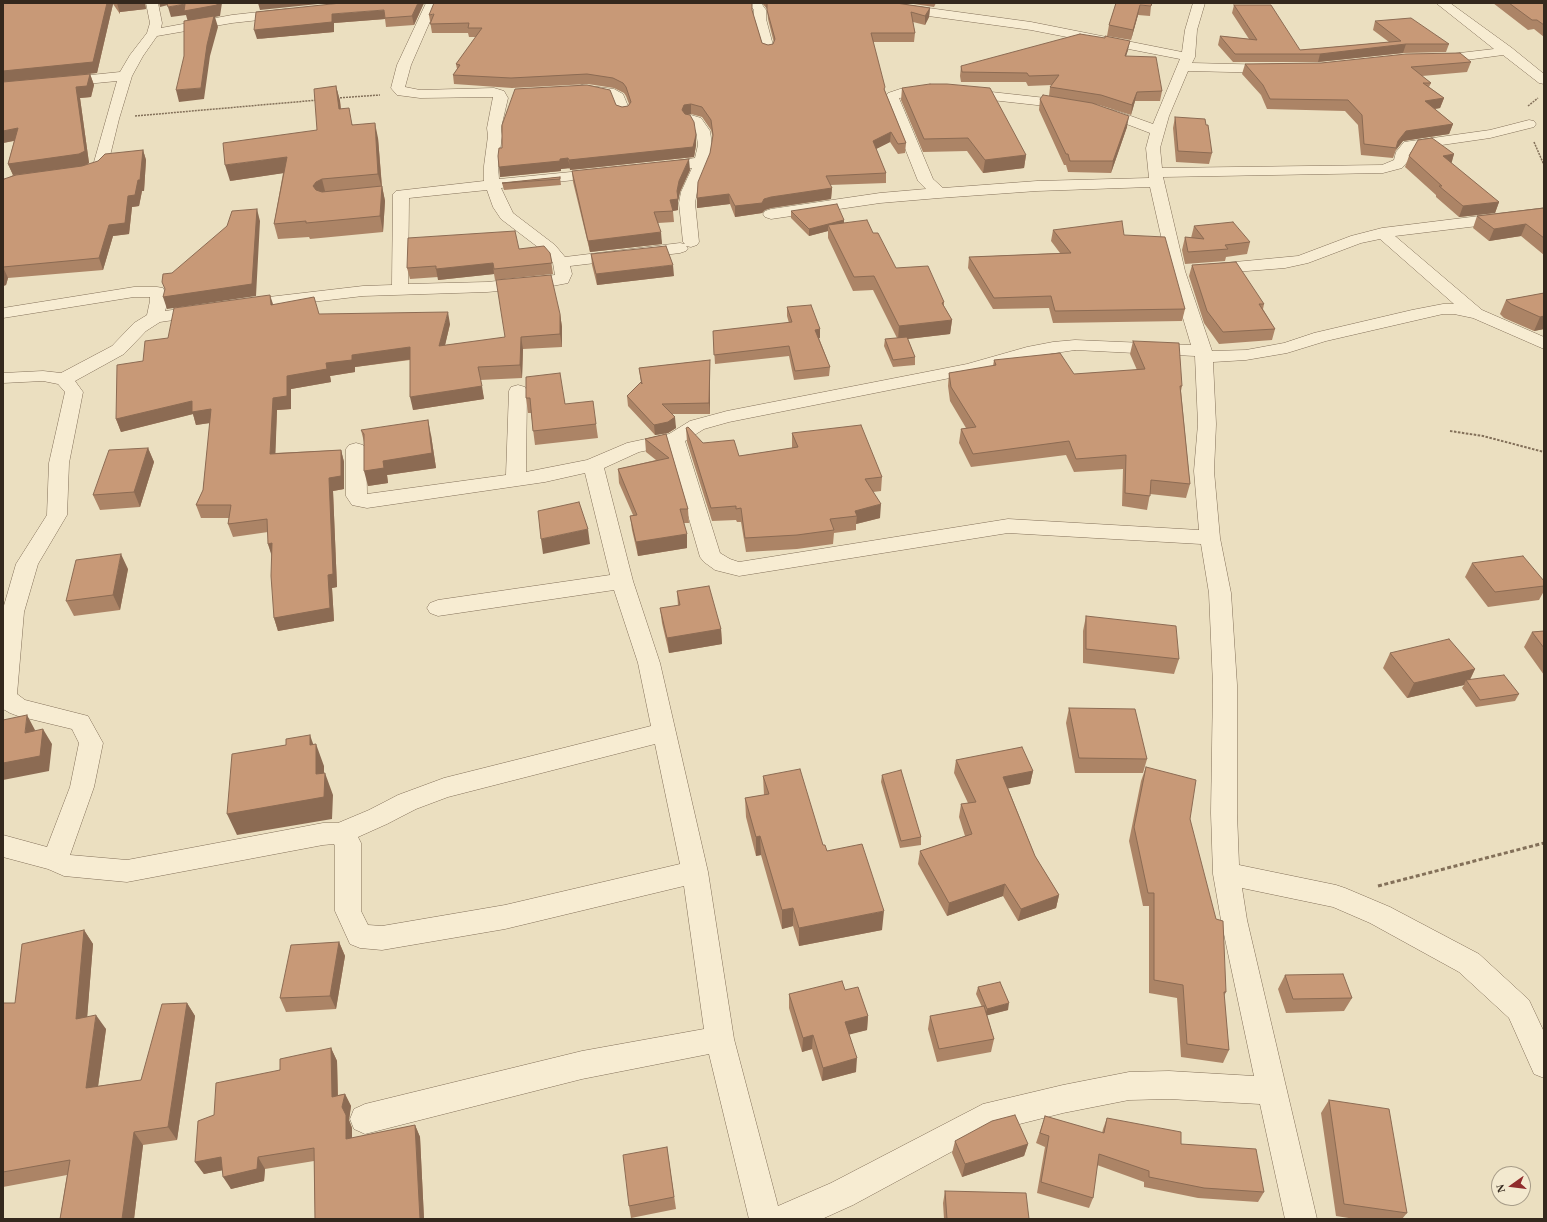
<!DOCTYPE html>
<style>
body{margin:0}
#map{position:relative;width:1547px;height:1222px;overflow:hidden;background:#ebdfc0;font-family:"Times New Roman",serif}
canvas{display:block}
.frame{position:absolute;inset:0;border:4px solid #34281d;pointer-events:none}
.north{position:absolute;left:1491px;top:1166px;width:40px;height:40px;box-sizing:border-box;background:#f3e9cf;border:1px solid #a79c88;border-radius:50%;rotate:256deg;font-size:11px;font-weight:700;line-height:16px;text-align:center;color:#34281d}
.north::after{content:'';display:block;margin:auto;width:14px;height:18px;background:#902c2c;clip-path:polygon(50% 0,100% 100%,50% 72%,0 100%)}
</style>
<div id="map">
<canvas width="1547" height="1222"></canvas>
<div class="frame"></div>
<div class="north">N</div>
</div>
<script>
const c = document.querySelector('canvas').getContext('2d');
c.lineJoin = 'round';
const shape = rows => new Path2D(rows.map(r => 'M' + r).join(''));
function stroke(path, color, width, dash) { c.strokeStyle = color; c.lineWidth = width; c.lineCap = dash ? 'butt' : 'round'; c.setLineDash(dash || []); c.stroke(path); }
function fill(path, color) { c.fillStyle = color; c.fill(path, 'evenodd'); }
const minor = shape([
 [146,3,158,3,162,23,161,28,232,15,286,9,290,10,292,13,290,16,286,17,232,23,157,36,143,56,132,76,119,119,108,164,101,171,82,175,77,174,75,171,77,168,91,165,94,162,117,81,3,92,3,84,120,72,130,55,147,33,150,23,146,3],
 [426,3,438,3,411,65,405,87,420,90,494,88,504,91,508,98,501,128,502,136,498,166,499,179,602,169,607,170,609,173,607,176,602,177,501,188,513,213,555,245,565,257,680,243,685,244,683,242,679,203,681,192,692,168,660,171,655,170,653,167,655,164,660,163,695,158,698,145,696,131,691,124,686,122,684,119,686,116,691,115,701,118,708,128,710,131,712,145,709,162,697,192,695,203,699,242,697,245,691,247,686,246,688,248,686,251,680,253,570,266,572,274,568,283,547,287,487,292,363,296,243,310,237,309,234,305,237,301,243,300,363,286,392,285,393,194,396,191,484,181,484,166,488,136,487,128,493,97,420,98,397,95,391,88,397,65,426,3],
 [487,190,493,207,501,219,543,251,553,263,555,275,487,282,408,284,409,198,487,190],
 [748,3,761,3,766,10,766,19,774,49,773,52,768,53,763,52,762,49,754,19,754,10,748,3],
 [1193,3,1205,3,1197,30,1195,57,1192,63,1273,65,1278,66,1280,69,1278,72,1273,73,1188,71,1169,116,1160,148,1162,168,1382,165,1394,160,1396,152,1404,142,1490,130,1529,120,1534,121,1536,124,1534,127,1490,138,1414,149,1410,153,1408,161,1402,168,1383,173,1163,177,1185,271,1212,351,1246,350,1284,343,1314,333,1412,310,1443,304,1454,304,1380,239,1361,243,1308,263,1285,268,1209,274,1203,273,1201,269,1203,265,1298,256,1351,236,1382,228,1544,208,1544,218,1395,236,1482,310,1544,337,1544,349,1473,318,1454,314,1443,314,1326,341,1287,353,1246,360,1213,362,1216,424,1214,471,1220,538,1231,593,1237,685,1237,813,1239,865,1336,885,1345,888,1390,907,1479,954,1529,1000,1544,1032,1544,1078,1534,1074,1509,1018,1459,972,1370,923,1333,907,1242,888,1247,920,1317,1219,1285,1219,1260,1104,1169,1099,1129,1100,1063,1113,988,1132,853,1205,822,1219,749,1219,709,1054,582,1079,365,1134,354,1129,350,1119,354,1109,365,1104,582,1051,704,1029,684,886,505,929,382,950,360,948,350,944,335,911,335,846,334,844,323,845,127,882,64,876,48,869,3,857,3,835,47,847,70,787,79,743,72,729,18,716,10,713,3,709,3,609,16,564,47,515,49,463,65,392,58,384,43,381,3,383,3,373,43,371,61,373,112,346,134,323,147,315,150,301,150,297,134,297,3,318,3,308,134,287,157,287,163,288,165,292,168,301,165,311,201,306,207,307,210,311,207,315,201,316,160,322,146,331,124,354,75,381,83,392,69,463,67,515,38,564,24,612,17,694,25,700,88,716,103,743,94,787,70,855,127,860,323,823,338,823,369,810,398,795,444,778,651,726,638,663,614,590,438,616,430,613,427,608,430,603,438,600,610,575,585,473,545,482,367,508,352,505,346,496,346,449,349,445,356,443,363,445,366,449,367,494,506,475,509,391,511,387,518,385,525,387,527,391,526,472,587,460,627,443,669,434,690,421,727,411,967,364,1027,347,1053,342,1075,340,1191,345,1169,271,1150,187,1037,191,939,198,880,203,771,219,765,217,763,214,765,211,771,209,880,193,926,189,918,181,885,98,888,93,900,89,932,87,937,88,939,91,937,94,932,95,899,98,933,179,943,188,1037,181,1149,178,1146,148,1150,133,1108,117,1073,109,964,97,959,96,957,93,959,90,964,89,1073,101,1117,111,1153,124,1180,59,1031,30,899,12,895,11,893,8,895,5,899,4,1031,22,1182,52,1185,30,1193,3],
 [1075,350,1195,356,1198,424,1194,471,1199,530,1008,519,739,562,730,559,720,553,685,441,704,429,729,422,970,374,1036,356,1075,350],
 [668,446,700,557,704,562,715,570,739,576,1008,533,1201,544,1209,593,1213,685,1211,813,1213,874,1221,920,1254,1076,1169,1071,1129,1072,1063,1085,983,1104,831,1183,778,1206,734,1039,708,872,660,663,633,581,604,468,639,452,668,446],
 [655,744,680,864,505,905,382,926,368,925,361,911,361,843,358,837,387,824,416,809,448,797,655,744],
 [1436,3,1450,3,1512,48,1544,74,1544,84,1539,83,1503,55,1451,62,1429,61,1427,58,1429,55,1434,54,1451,54,1494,49,1436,3],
 [582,85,614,89,623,94,630,111,628,114,623,115,618,114,612,99,606,96,577,92,575,89,577,86,582,85]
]);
stroke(minor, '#837059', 1);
stroke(shape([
 [337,98,380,95],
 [1528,106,1538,98],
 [135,116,318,100],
 [1534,142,1544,165]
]), '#837059', 1.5, [2, 1]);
stroke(shape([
 [1450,431,1483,436,1544,452]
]), '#837059', 2, [2.5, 1.5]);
stroke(shape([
 [1378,886,1544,843]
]), '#837059', 3, [4, 2.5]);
fill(minor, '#f7ecd2');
fill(shape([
 [3,3,145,3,146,9,120,12,120,14,113,4,97,73,83,74,90,74,94,85,91,97,80,98,89,163,85,165,143,150,146,160,144,191,142,191,139,206,132,207,129,234,113,236,103,270,8,278,6,285,3,286,3,181,13,175,8,164,14,141,3,143],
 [424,3,414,25,386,27,385,19,334,23,334,32,257,39],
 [762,3,896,3,930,8,929,17,925,25,913,22,915,33,914,42,873,42,885,91,906,143,905,153,898,154,890,142,876,149,886,173,886,183,830,185,832,188,831,199,771,208,765,210,762,213,735,217,730,204,697,208,710,153,713,138,711,130,702,117,691,114,687,115,696,135,696,145,694,157,570,170,570,168,561,169,561,171,500,177,502,148,616,105,622,107,628,106,629,104,626,96,624,93,614,88,588,84,512,88,454,84,453,75,457,69,456,64,476,37,469,37,468,33,432,33,429,15,752,10,762,43,768,45,773,44,774,43,768,19,767,9],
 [907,3,936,3,934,7],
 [1116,3,1151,6,1150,16,1138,15,1131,40,1107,36,1109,25],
 [1493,3,1544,3,1544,37,1534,29,1528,30],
 [1234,5,1300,50,1389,42,1373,30,1375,21,1449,44,1446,52,1403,53,1318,62,1233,62,1218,45,1220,36,1249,39,1232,13],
 [1128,50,1126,56,1162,91,1160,101,1135,101,1131,115,1099,105,1049,96,1050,87,1052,85,1028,86,1026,82,961,82,960,76,961,66],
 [1471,62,1467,72,1422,76,1431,83,1429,87,1444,98,1440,108,1435,109,1453,124,1449,134,1403,141,1396,150,1393,158,1361,155,1358,125,1345,111,1267,109,1261,95,1242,74,1245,64],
 [336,86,340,101,341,109,353,125,378,138,382,186,385,201,383,232,310,239,309,237,278,239,274,224,283,173,230,181,317,130],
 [902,88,1026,155,1024,168,983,173,967,151,923,152,901,100],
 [1040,99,1127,127,1111,173,1068,172,1066,165,1064,165,1039,110],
 [1175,117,1212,153,1209,164,1176,162,1173,128],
 [1454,154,1451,163,1499,202,1495,213,1459,217,1436,197,1436,195,1405,167,1409,156],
 [690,170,680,192,678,201,678,210,673,211,674,222,658,223,662,244,590,252,573,182,572,171],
 [560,177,561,185,504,190,502,183],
 [1544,208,1544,255,1521,236,1489,241,1473,228,1477,216],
 [791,211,844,220,844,223,873,233,896,268,944,302,944,306,952,320,950,334,908,339,915,357,915,365,893,367,884,346,885,339,897,338,873,290,853,291,828,238,828,231,809,236,791,218],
 [1194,226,1250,242,1247,254,1226,257,1225,261,1185,264,1182,250,1185,237,1191,238],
 [1053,230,1124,235,1185,309,1182,321,1053,323,1049,308,993,309,968,268,969,257,1060,253,1051,241],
 [519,249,550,253,553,274,495,280,494,274,438,280,438,277,410,279,407,268],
 [591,254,674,276,597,285,592,265],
 [1192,265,1264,304,1263,309,1275,329,1272,340,1219,344,1204,323,1189,276],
 [1544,293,1544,329,1534,331,1504,318,1500,314,1506,300],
 [273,305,319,314,450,324,445,345,505,338,560,314,562,327,562,347,523,349,522,378,480,380,484,399,413,410,410,360,355,367,355,372,330,376,331,382,291,389,291,409,277,410,275,453,341,450,344,462,344,489,333,491,337,587,332,588,334,621,278,631,274,618,272,555,268,544,268,532,233,537,228,524,229,518,201,518,196,505,203,490,210,423,196,425,193,414,121,432,116,419,143,361,168,338],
 [787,307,820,329,820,338,819,338,830,367,829,376,794,380,789,356,715,364,713,331,789,323,787,316],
 [1133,341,1182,386,1181,391,1190,484,1186,498,1150,494,1147,510,1122,506,1123,469,1074,472,1066,455,971,467,959,443,961,429,966,428,950,401,948,386,949,373,993,366,994,360,1074,374,1137,370,1130,354],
 [710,360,710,414,672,414,676,428,668,433,655,435,628,406,627,396,641,383,639,368],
 [526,377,565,404,596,424,598,438,535,445,531,413,528,413,526,398],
 [686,428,703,443,739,456,792,448,792,433,882,477,881,491,873,492,880,518,856,524,856,530,834,533,833,544,797,549,746,552,741,522,737,522,736,520,712,521,687,442],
 [361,430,431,435,436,468,387,475,388,483,368,486,364,442],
 [666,434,688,509,689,523,684,523,687,548,638,556,632,530,630,516,633,515,619,483,618,469,656,460,646,452,645,439],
 [148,448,154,462,140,507,100,510,93,495],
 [1472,563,1544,581,1544,591,1539,600,1488,607,1465,577],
 [128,569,120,610,74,616,66,601],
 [677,591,721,629,722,644,669,653,662,623,660,608,678,606],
 [1086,616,1179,659,1174,674,1083,663,1083,631],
 [1544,631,1544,675,1524,647,1532,632],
 [1390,653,1475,669,1470,680,1519,694,1515,701,1476,707,1462,688,1464,685,1407,698,1383,668],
 [1069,708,1147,759,1143,773,1075,773,1066,723],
 [956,760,1033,771,1030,784,1008,788,1035,856,1059,895,1056,908,1018,921,1003,896,947,916,918,864,920,851,965,836,959,817,961,804,968,803,954,773],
 [1146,767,1190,819,1226,992,1224,996,1229,1050,1223,1063,1181,1057,1177,998,1149,993,1149,906,1143,906,1129,841,1141,781],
 [882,775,921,837,921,845,900,848,881,782],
 [763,776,823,845,882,930,799,946,793,926,782,929,761,855,756,856,746,817,745,798,764,795],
 [84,930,93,944,87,1017,106,1029,98,1086,141,1080,187,1003,195,1016,177,1140,143,1145,134,1219,60,1219,67,1175,3,1187,3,1003,15,1003],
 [339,942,345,956,336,1009,286,1012,280,998],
 [1285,975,1352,998,1344,1011,1286,1013,1278,989],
 [978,987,1008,1010,987,1015,994,1039,991,1052,937,1062,928,1029,930,1016,982,1007,976,994],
 [845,990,868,1016,867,1030,849,1034,856,1072,822,1081,812,1049,802,1052,789,1008,789,994],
 [331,1048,337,1061,338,1095,345,1094,351,1106,349,1120,352,1128,352,1138,415,1125,420,1137,424,1219,315,1219,314,1161,265,1169,264,1181,231,1189,222,1170,204,1174,195,1162,214,1115,280,1070],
 [1329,1100,1407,1213,1402,1219,1355,1219,1336,1216,1321,1113],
 [1045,1116,1102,1133,1103,1129,1107,1118,1181,1144,1264,1192,1258,1202,1198,1198,1144,1187,1144,1182,1097,1165,1093,1198,1089,1208,1037,1193,1045,1147,1036,1143],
 [955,1141,1028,1144,1024,1156,962,1177,952,1153],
 [667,1147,676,1209,631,1218,629,1206],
 [945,1191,1029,1219,944,1219,943,1203]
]), '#ac8466');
fill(shape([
 [107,3,112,3,113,4,97,73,3,82,3,71],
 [117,3,145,3,146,9,120,12,120,14],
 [159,3,168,3,168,5,160,7],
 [222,3,220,16,215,17,218,27,210,56,204,99,179,102,176,90,201,88,188,22,186,15,171,17,168,7,185,4],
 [258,3,328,3,260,10],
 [418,3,424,3,414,25,412,16],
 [1140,5,1138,15,1131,40,1133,30],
 [930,8,929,17,925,25,925,16],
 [384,10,385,19,334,23,334,32,257,39,254,30,332,14],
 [1130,41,1128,50,1123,65,1125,56],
 [1406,44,1403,53,1318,62,1320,54],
 [90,74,94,85,91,97,80,98,89,163,84,166,13,175,8,164,76,87],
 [336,86,340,101,342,124,339,109],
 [1137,92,1135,101,1131,115,1132,105],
 [1444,98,1440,108,1421,111,1425,101],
 [691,104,691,114,685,115,682,110,684,105],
 [1129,116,1127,127,1111,173,1113,161],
 [375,123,378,138,382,189,378,174],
 [1453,124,1449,134,1403,141,1396,150,1398,141,1406,131],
 [18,128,22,139,3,143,3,131],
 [891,132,890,142,872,151,873,141],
 [696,135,696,145,694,157,570,170,569,160],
 [143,150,146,160,144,191,142,191,139,206,132,207,129,234,113,236,103,270,99,258,109,225,128,196],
 [1454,154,1451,165,1443,156],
 [1026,155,1024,168,983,173,985,160],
 [287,157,291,172,230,181,225,165],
 [568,158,570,168,561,169,561,171,500,177,499,167],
 [689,159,690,170,680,192,678,201,678,210,673,211,670,200,677,191,679,181],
 [322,179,326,195,320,197,313,186,316,182],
 [382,186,385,201,383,232,380,216],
 [832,188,831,199,771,208,765,210,762,213,735,217,735,206,771,197],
 [729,194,730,204,697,208,697,198],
 [1499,202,1495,213,1459,217,1463,206],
 [257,209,260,221,256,296,167,309,163,297],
 [844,220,844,227,828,225,828,231,809,236,809,229],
 [1526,224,1521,236,1489,241,1494,229],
 [661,232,662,244,590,252,588,241],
 [493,263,494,274,438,280,436,269],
 [673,265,674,276,597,285,596,274],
 [3,267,8,278,6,285,3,286],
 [270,295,274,307,271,305],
 [448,312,450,324,442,358,439,346],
 [560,314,562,327,562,347,560,334],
 [1544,316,1544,329,1534,331,1540,317],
 [952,320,950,334,898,340,899,326],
 [820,329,820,338,815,339,815,330],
 [521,337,523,349,522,378,520,365],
 [410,347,413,359,355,367,355,372,330,376,331,382,291,389,291,409,277,410,275,466,270,454,273,398,287,376,352,355],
 [710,360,710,414,709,403],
 [482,386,484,399,413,410,410,397],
 [192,401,211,409,216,422,196,425,193,414,121,432,116,419],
 [675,417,676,428,668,433,655,435,654,425],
 [428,420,431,435,436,468,387,475,388,483,368,486,364,471,383,461],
 [148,448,154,462,140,507,134,492],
 [341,450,344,462,344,489,333,491,337,587,332,588,334,621,278,631,274,618,329,478],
 [881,504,880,518,856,524,857,516,855,511],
 [588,529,590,544,543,554,541,539],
 [687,534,687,548,638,556,636,542],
 [272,543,272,557,268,544],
 [121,554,128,569,120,610,113,595],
 [721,629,722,644,669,653,667,638],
 [1475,669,1468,683,1466,680,1464,685,1407,698,1414,683],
 [27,715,35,730,33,747,25,733],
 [43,729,52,744,49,771,3,780,3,763],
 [310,735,316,752,316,744,324,766,324,796,316,774,310,745],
 [1033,771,1030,784,1001,790,1003,777],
 [325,773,333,795,332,819,237,835,227,814],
 [760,836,761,855,756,856,756,837],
 [1005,884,1003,896,947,916,949,903],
 [1059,895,1056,908,1018,921,1021,909],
 [793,908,793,926,782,929,782,910],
 [884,911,882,930,799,946,799,928],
 [84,930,93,944,86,1032,76,1019],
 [339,942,345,956,336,1009,330,996],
 [187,1003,195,1016,177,1140,168,1127],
 [1009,1003,1008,1010,985,1016,987,1009],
 [96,1015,106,1029,96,1101,86,1088],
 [868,1016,867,1030,844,1036,845,1022],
 [813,1035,812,1049,802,1052,803,1038],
 [331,1048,337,1061,338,1109,332,1097],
 [857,1058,856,1072,822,1081,823,1068],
 [345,1094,351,1106,349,1120,352,1128,352,1152,346,1139,342,1107],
 [415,1125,420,1137,424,1219,420,1219],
 [134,1132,143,1145,134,1219,122,1219],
 [1028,1144,1024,1156,962,1177,965,1164],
 [221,1157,229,1169,204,1174,195,1162],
 [258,1157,265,1169,264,1181,231,1189,223,1177]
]), '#8c6b53');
const building = shape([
 [3,3,107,3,93,62,3,71,3,3],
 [167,3,217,3,217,5,184,11,185,4,168,7,167,3],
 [341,3,418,3,412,16,385,18,384,10,332,14,332,22,254,30,256,12,341,3],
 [434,3,752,3,752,10,762,43,768,45,773,44,775,39,767,10,767,3,896,3,930,8,925,16,911,12,915,33,871,33,885,87,884,89,906,143,898,144,891,132,873,141,886,173,826,176,832,188,771,197,764,199,762,203,735,206,729,194,697,198,698,182,710,153,713,135,711,120,702,107,691,104,684,105,682,110,685,114,690,115,694,122,696,135,693,147,569,160,568,158,560,159,560,161,499,167,498,156,499,148,502,148,502,125,515,89,587,85,610,90,616,105,622,107,628,106,631,102,626,87,623,83,613,78,587,74,511,78,453,75,460,65,456,64,482,28,468,28,469,23,430,24,434,14,429,15,434,3],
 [1116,3,1152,3,1151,6,1140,5,1133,30,1109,25,1116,3],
 [1509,3,1544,3,1544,25,1537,20,1532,20,1509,3],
 [1234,5,1271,5,1300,50,1401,41,1375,21,1411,18,1449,44,1406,44,1320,54,1235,54,1220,36,1257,40,1234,5],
 [214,16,207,45,201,88,176,90,184,56,184,21,214,16],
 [1080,34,1105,38,1105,36,1130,41,1125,56,1156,57,1162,91,1137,92,1132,105,1101,95,1050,87,1059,75,1029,76,1027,73,962,72,961,66,1080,34],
 [1460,53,1471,62,1411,67,1431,83,1423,83,1444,98,1425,101,1453,124,1406,131,1398,141,1396,148,1364,144,1362,115,1348,100,1270,99,1263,85,1245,64,1321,63,1406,54,1460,53],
 [90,74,87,86,76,87,85,151,79,154,8,164,18,128,3,131,3,82,90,74],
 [930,84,947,84,990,88,1026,155,985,160,968,138,924,139,902,88,930,84],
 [336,86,339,109,349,108,352,125,375,123,378,174,322,179,316,182,313,186,316,190,322,192,382,186,380,216,306,223,306,221,274,224,287,157,225,165,223,143,317,130,314,89,336,86],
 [1043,95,1092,103,1129,116,1113,161,1070,161,1068,154,1066,154,1040,99,1043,95],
 [1175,117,1205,119,1206,125,1208,125,1212,153,1178,151,1175,117],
 [1432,138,1454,154,1443,156,1499,202,1463,206,1439,186,1442,186,1409,156,1418,140,1432,138],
 [143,150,140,180,138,180,135,195,128,196,125,223,109,225,99,258,3,267,3,181,4,179,16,175,82,166,98,161,105,154,143,150],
 [689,159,679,181,677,191,678,199,670,200,673,211,654,212,661,232,588,241,572,171,689,159],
 [560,177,560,179,503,183,502,183,560,177],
 [837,204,844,220,809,229,791,211,837,204],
 [1544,208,1544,238,1526,224,1494,229,1477,216,1544,208],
 [257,209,252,284,163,297,165,289,162,282,163,274,172,273,227,226,232,211,257,209],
 [867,220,873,233,878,233,896,268,928,266,944,302,942,303,952,320,899,326,874,276,854,277,828,225,867,220],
 [1122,221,1124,235,1165,237,1185,309,1055,311,1051,296,994,298,969,257,1071,253,1053,230,1122,221],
 [1233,222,1250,242,1225,245,1228,249,1188,252,1185,237,1204,239,1194,226,1233,222],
 [515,231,519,249,544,246,550,253,552,263,494,269,493,263,436,269,436,266,407,268,408,238,515,231],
 [666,246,673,265,596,274,591,254,666,246],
 [1236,262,1264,304,1259,304,1275,329,1223,332,1207,311,1192,265,1236,262],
 [551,275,560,314,560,334,521,337,520,365,478,367,482,386,410,397,410,347,352,355,352,360,326,363,327,369,287,376,287,396,273,398,270,454,341,450,341,476,329,478,333,574,328,575,330,608,274,618,271,576,272,543,268,544,267,519,228,524,231,505,196,505,203,490,211,409,192,412,192,401,116,419,117,365,143,361,145,341,168,338,174,308,270,295,271,305,314,297,319,314,448,312,439,346,505,337,496,280,551,275],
 [1544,293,1544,316,1540,317,1511,304,1506,300,1544,293],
 [811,305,820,329,815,330,830,367,795,371,789,346,714,355,713,331,792,322,787,307,811,305],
 [907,337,915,357,893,360,885,339,907,337],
 [1133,341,1179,343,1182,386,1180,386,1190,484,1151,480,1150,496,1125,493,1126,455,1076,459,1069,441,973,454,961,429,976,427,951,387,949,373,996,365,994,360,1060,353,1074,374,1145,369,1133,341],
 [710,360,709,403,662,404,675,417,668,422,654,425,627,396,641,382,642,384,639,368,710,360],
 [560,373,565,404,593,401,596,424,533,431,530,398,526,398,526,377,560,373],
 [428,420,432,453,383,461,384,468,364,471,364,434,361,430,428,420],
 [861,425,882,477,865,479,881,504,855,511,857,516,830,519,834,530,797,535,745,538,741,508,736,509,736,506,711,508,686,428,688,427,703,443,734,440,739,456,798,447,792,433,861,425],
 [666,434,688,509,680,509,687,534,636,542,630,516,637,515,618,469,669,458,645,439,666,434],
 [148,448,134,492,93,495,109,450,148,448],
 [579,502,588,529,541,539,538,511,579,502],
 [121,554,113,595,66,601,76,560,121,554],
 [1523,556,1544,581,1544,586,1495,592,1472,563,1523,556],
 [709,586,721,629,667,638,660,608,680,605,677,591,709,586],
 [1086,616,1176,626,1179,659,1086,649,1086,616],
 [1544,631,1544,648,1532,632,1544,631],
 [1449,639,1475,669,1414,683,1390,653,1449,639],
 [1504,675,1519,694,1480,700,1466,680,1504,675],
 [1069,708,1135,709,1147,759,1079,758,1069,708],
 [27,715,25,733,43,729,40,756,3,763,3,720,27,715],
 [310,735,310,745,316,744,316,774,325,773,324,797,227,814,232,754,286,745,286,739,310,735],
 [1022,747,1033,771,1003,777,1035,856,1059,895,1021,909,1005,884,949,903,920,851,972,834,961,804,976,802,956,760,1022,747],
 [1146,767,1196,780,1190,819,1216,919,1223,921,1226,992,1224,992,1229,1050,1187,1044,1183,985,1154,980,1154,893,1148,893,1134,827,1146,767],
 [800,769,823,845,825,845,827,851,862,844,884,911,799,928,793,908,782,910,760,836,756,837,745,798,769,794,763,776,800,769],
 [901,770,921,837,901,841,882,775,901,770],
 [84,930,76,1019,96,1015,86,1088,141,1080,162,1004,187,1003,168,1127,134,1132,122,1219,60,1219,70,1160,3,1172,3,1003,15,1003,22,944,84,930],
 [339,942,330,996,280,998,291,945,339,942],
 [1343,974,1352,998,1293,999,1285,975,1343,974],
 [842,981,845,990,858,987,868,1016,845,1022,857,1058,823,1068,813,1035,803,1038,789,994,842,981],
 [1000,982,1009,1003,987,1009,978,987,1000,982],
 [984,1006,994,1039,939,1049,930,1016,984,1006],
 [331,1048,332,1097,345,1094,342,1107,346,1115,346,1139,415,1125,420,1219,315,1219,314,1148,258,1157,257,1169,223,1177,221,1157,195,1162,198,1121,214,1115,216,1083,280,1070,280,1059,331,1048],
 [1329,1100,1389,1109,1407,1213,1344,1204,1329,1100],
 [1015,1115,1028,1144,965,1164,955,1141,992,1121,1015,1115],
 [1045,1116,1104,1133,1107,1118,1181,1132,1181,1144,1256,1149,1264,1192,1204,1188,1149,1177,1149,1171,1099,1154,1093,1198,1041,1182,1049,1136,1040,1133,1045,1116],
 [667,1147,674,1197,629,1206,623,1155,667,1147],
 [945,1191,1026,1193,1029,1219,947,1219,945,1191]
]);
fill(building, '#c89977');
stroke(building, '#8c6b53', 1);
</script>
